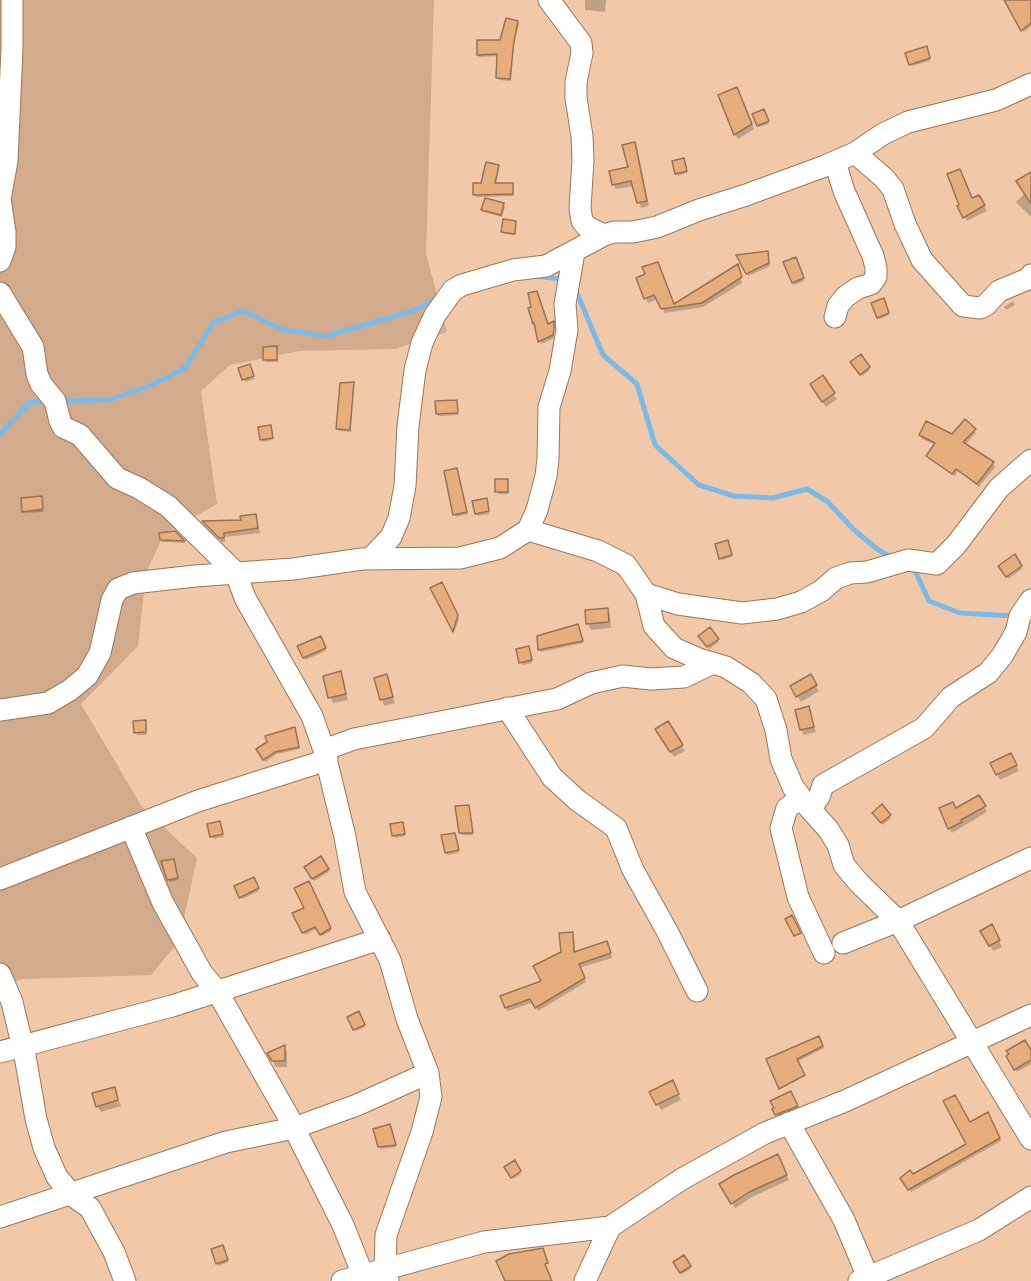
<!DOCTYPE html>
<style>
body{margin:0}
canvas{display:block;background:#f1c9a8}
</style>
<canvas width="1031" height="1281"></canvas>
<script>
const c = document.querySelector('canvas').getContext('2d');
c.lineJoin = 'round';
function fill(path, color) { c.fillStyle = color; c.fill(path, 'evenodd'); }
const shape = rows => new Path2D(rows.map(r => 'M' + r).join(''));
function stroke(path, color, width, dash) { c.strokeStyle = color; c.lineWidth = width; c.lineCap = dash ? 'butt' : 'round'; c.setLineDash(dash || []); c.stroke(path); }
fill(shape([
 [0,0,434,0,426,254,447,332,395,349,299,351,230,365,201,391,217,504,164,534,146,573,138,646,81,704,142,807,197,858,179,941,151,975,23,979,0,986]
]), '#d1ab8c');
fill(shape([
 [585,0,606,0,605,12,585,10],
 [1005,0,1017,0,1031,26,1024,32],
 [518,22,519,24,514,44,511,81,499,80,499,56,479,57,478,54,501,42],
 [927,50,930,61,912,66,910,64],
 [740,94,754,129,738,139,735,134],
 [765,113,769,124,759,127,758,125],
 [634,143,637,148,649,206,641,208,634,186,616,189,613,184,630,169],
 [685,162,687,173,678,176,676,173],
 [498,166,499,168,496,184,512,184,514,196,476,197,474,195,482,184],
 [1031,174,1031,217,1016,202,1025,193],
 [979,197,987,211,967,221,959,207],
 [503,204,505,207,502,217,484,212,483,210],
 [515,222,515,235,504,234,503,232],
 [767,253,770,266,748,276,739,256],
 [797,262,804,281,794,285,785,263],
 [738,269,742,283,703,307,665,313,658,299,648,303,638,279,675,306],
 [1013,301,1015,305,1006,310,1004,307],
 [884,303,889,315,880,319,878,317],
 [533,308,548,326,553,323,554,325,554,338,541,344],
 [276,348,278,362,266,362,264,359],
 [861,357,870,370,862,376,852,362],
 [251,368,254,379,245,382,240,369],
 [353,384,351,432,339,431,338,428],
 [815,390,833,394,837,399,826,407],
 [456,401,458,415,439,416,437,414],
 [271,429,273,440,263,442,261,439],
 [974,430,976,433,965,445,993,463,995,467,979,487,958,471,955,476,929,459,927,456,936,445,922,439,920,435,953,436],
 [446,472,458,472,468,514,456,517,455,515],
 [497,480,507,480,509,494,498,494],
 [42,500,43,512,25,513,24,511],
 [487,502,489,514,478,516,476,514],
 [256,516,260,533,225,537,225,542,222,542,204,522,242,522],
 [174,532,185,543,162,542,161,539],
 [728,544,732,557,722,560,721,558],
 [1014,557,1022,569,1008,579,1000,566],
 [441,584,459,619,454,632,432,589],
 [607,610,610,615,611,628,591,630,588,624],
 [579,628,583,643,541,652,539,650],
 [710,629,719,642,709,649,700,636],
 [320,638,326,651,305,660,299,647],
 [529,650,532,663,522,665,520,662],
 [340,673,348,700,333,703,330,697],
 [386,676,395,703,384,706,376,679],
 [810,676,819,691,801,702,792,686],
 [808,708,816,732,804,735,801,730],
 [145,721,147,735,137,735,135,722],
 [667,723,685,751,674,757,657,729],
 [295,728,300,749,277,754,265,762,258,750],
 [1011,755,1019,771,1000,780,992,764],
 [978,797,987,812,952,833,949,828,956,810],
 [469,809,473,835,462,835,460,832],
 [875,815,890,816,891,818,883,825],
 [220,823,224,837,213,839,209,826],
 [403,826,405,836,395,838,394,835],
 [456,837,459,853,447,855,446,853],
 [321,858,329,872,314,881,306,867],
 [174,863,178,880,170,882,169,880],
 [253,879,259,891,242,899,236,887],
 [308,883,331,931,322,936,318,928,305,935,294,914,306,908],
 [982,931,995,932,1002,947,993,951],
 [572,934,574,938,575,953,609,947,612,958,579,968,586,982,538,1011,534,1002,508,1011,506,1008,543,982,562,953],
 [359,1013,365,1027,356,1031,349,1018],
 [818,1038,824,1048,797,1062,768,1060],
 [1029,1045,1031,1064,1017,1072,1008,1057],
 [284,1047,287,1052,287,1067,276,1067,269,1054],
 [672,1082,681,1100,661,1110,651,1092],
 [114,1089,121,1106,101,1112,97,1106],
 [793,1098,800,1111,779,1120,774,1110],
 [988,1114,1001,1141,911,1192,902,1178,912,1176,968,1144,970,1124],
 [391,1128,396,1147,381,1149,380,1146],
 [780,1161,789,1180,752,1197,735,1208,721,1185],
 [515,1162,521,1174,513,1179,506,1167],
 [224,1250,228,1262,219,1266,217,1263],
 [684,1257,691,1269,682,1274,675,1263]
]), '#0003');
stroke(shape([
 [534,276,560,279,563,282],
 [573,289,577,293,603,355,637,384,655,445,699,485,734,496,773,498,807,489,828,502,853,529,877,549,892,558],
 [59,401,109,400,152,385,185,368,214,322,243,311,283,330,327,336,413,311,437,300],
 [0,434,29,403,47,401],
 [911,569,915,571,929,601,960,613,1014,616]
]), '#7abae8', 5);
const building = shape([
 [1004,0,1031,0,1031,23,1021,31,1004,0],
 [506,18,518,21,514,41,510,79,496,78,497,54,477,55,477,40,500,40,506,18],
 [927,46,930,58,909,65,905,53,927,46],
 [737,87,752,124,734,135,718,95,737,87],
 [764,109,769,121,757,126,752,114,764,109],
 [635,142,647,201,637,203,631,181,612,185,609,171,628,167,622,145,635,142],
 [684,158,687,171,675,174,672,161,684,158],
 [486,162,499,165,495,183,513,183,513,194,473,195,473,183,481,183,486,162],
 [960,169,972,198,979,195,985,205,963,218,957,206,959,205,947,174,960,169],
 [1031,172,1031,204,1016,181,1031,172],
 [485,198,504,203,501,215,481,210,485,198],
 [503,219,516,221,515,234,501,232,503,219],
 [768,251,769,263,746,274,736,255,768,251],
 [796,257,804,278,792,283,783,262,796,257],
 [658,262,674,304,738,264,742,277,702,303,661,309,654,295,644,299,636,278,645,274,642,267,658,262],
 [537,291,548,324,554,321,554,329,553,335,538,342,534,323,533,324,528,308,531,307,528,293,537,291],
 [884,298,889,313,877,318,871,303,884,298],
 [277,346,277,360,263,360,263,347,277,346],
 [861,354,870,367,860,375,850,362,861,354],
 [250,364,254,376,242,380,238,368,250,364],
 [823,375,835,393,822,402,810,384,823,375],
 [354,382,350,430,336,429,340,383,354,382],
 [457,400,458,413,436,414,435,401,457,400],
 [965,419,976,429,963,442,994,462,977,484,956,469,952,474,926,456,935,443,919,435,926,421,952,434,965,419],
 [271,425,273,438,260,440,258,427,271,425],
 [457,468,467,512,453,515,444,471,457,468],
 [495,479,508,479,508,492,495,492,495,479],
 [42,496,43,509,22,512,21,498,42,496],
 [487,498,489,511,475,514,472,501,487,498],
 [256,514,258,528,224,533,224,538,219,538,202,521,241,520,240,516,256,514],
 [175,531,185,541,160,540,159,533,175,531],
 [728,540,732,555,719,559,715,544,728,540],
 [1015,554,1022,566,1006,577,998,566,1015,554],
 [442,582,458,615,453,632,430,588,442,582],
 [608,608,609,622,586,624,585,610,608,608],
 [578,624,583,641,538,650,537,636,578,624],
 [710,627,719,639,707,647,698,636,710,627],
 [321,636,326,648,303,658,297,646,321,636],
 [529,646,532,660,519,663,516,649,529,646],
 [341,671,346,694,328,698,323,676,341,671],
 [387,674,393,697,380,700,374,678,387,674],
 [811,674,817,685,796,697,790,686,811,674],
 [809,706,814,727,800,730,795,710,809,706],
 [146,720,146,732,134,733,133,721,146,720],
 [668,721,683,745,670,752,655,729,668,721],
 [295,727,299,747,275,752,263,760,256,749,267,742,265,736,295,727],
 [1011,753,1017,765,996,775,990,763,1011,753],
 [979,795,986,806,961,820,962,822,948,829,939,808,953,802,956,808,979,795],
 [882,804,891,815,881,823,872,813,882,804],
 [469,805,473,833,459,833,455,806,469,805],
 [220,821,223,834,210,837,207,824,220,821],
 [403,822,405,834,392,836,390,824,403,822],
 [455,833,459,850,445,853,441,835,455,833],
 [321,856,329,869,312,879,304,867,321,856],
 [174,859,178,878,167,880,161,861,174,859],
 [254,877,259,888,239,898,234,886,254,877],
 [309,881,331,928,320,935,315,927,302,933,292,913,304,908,294,888,309,881],
 [792,915,801,933,794,936,785,919,792,915],
 [992,924,1000,940,989,946,980,931,992,924],
 [573,932,574,952,607,941,611,953,579,964,585,978,535,1008,530,999,505,1008,500,996,541,981,533,966,561,952,559,933,573,932],
 [359,1011,365,1025,353,1030,347,1017,359,1011],
 [819,1036,823,1046,797,1059,805,1075,779,1089,766,1059,819,1036],
 [1025,1040,1031,1050,1031,1060,1014,1070,1006,1056,1009,1054,1006,1051,1025,1040],
 [285,1045,285,1061,272,1061,267,1053,285,1045],
 [673,1080,679,1094,656,1105,649,1092,673,1080],
 [115,1087,118,1100,96,1107,92,1093,115,1087],
 [791,1091,798,1106,775,1115,772,1109,774,1108,770,1101,791,1091],
 [955,1095,970,1122,988,1112,1000,1138,908,1190,900,1178,910,1170,913,1174,966,1144,943,1101,955,1095],
 [390,1124,396,1145,378,1147,373,1129,390,1124],
 [778,1154,787,1175,749,1192,731,1204,719,1184,734,1175,778,1154],
 [515,1160,521,1171,511,1178,504,1167,515,1160],
 [223,1245,228,1260,216,1264,211,1249,223,1245],
 [543,1248,548,1263,545,1264,552,1281,505,1281,496,1261,509,1254,543,1248],
 [684,1255,691,1266,680,1273,673,1262,684,1255]
]);
fill(building, '#e7ae7d');
stroke(building, '#987455', 1.5);
const minor = shape([
 [549,0,581,43,582,53,576,82,576,98,582,136,583,160,580,208,582,221,587,227,604,235],
 [855,153,884,178,893,189,905,224,922,260,963,306,980,308,986,305,999,291,1028,279,1031,275],
 [835,162,844,191,873,256,876,268,876,277,871,284,858,288,845,297,838,306,835,317],
 [0,261,5,247,5,232,0,199,7,161,12,48,12,0],
 [0,293,33,347,37,374,41,384,55,401,60,421,63,427,80,435,117,478,139,488,168,506,236,573,245,598,312,716,324,750,345,837,355,892,390,960,407,1019,428,1073,431,1097,422,1132,386,1235,385,1270,388,1281],
 [528,530,598,551,626,565,646,594,654,626,674,648,699,659,726,667,751,683,766,699,776,730,781,759,793,787,810,809,828,829,838,845,844,865,859,883,898,921,1031,1139],
 [370,559,391,537,399,518,405,486,408,426,415,370,422,343,435,315,453,290,462,285,513,270,546,266,604,235,614,232,633,232,657,227,699,210,746,195,825,166,855,153,883,134,908,122,996,100,1031,84],
 [646,594,678,604,742,613,777,609,801,602,821,591,836,578,850,573,867,572,908,560,937,564,956,545,999,488,1031,460],
 [507,708,552,777,577,800,616,828,633,870,667,931,697,991],
 [0,710,48,703,70,690,87,676,100,653,112,600,118,589,133,583,195,576,293,569,362,559,460,558,500,548,528,530,537,510,546,476,548,459,549,407,560,371,567,330,565,304,574,252],
 [324,750,354,739,557,699,591,683,623,676,651,679,684,677,713,663],
 [801,798,787,808,781,828,798,897,824,953],
 [810,809,819,797,823,785,924,728,951,697,988,673,1002,656,1016,632,1020,616,1031,600],
 [131,827,163,903,202,973,217,991,288,1116,343,1225,363,1275],
 [0,879,198,801,327,760],
 [843,943,898,921,1031,858],
 [0,974,12,1002,25,1056,36,1119,44,1148,57,1177,73,1196,90,1208,114,1252,125,1281],
 [0,1052,172,1006,380,939],
 [789,1123,844,1220,868,1277],
 [0,1217,226,1142,294,1128,357,1105,428,1073],
 [342,1281,484,1242,610,1227,682,1179,765,1133,845,1101,1031,1015],
 [585,1281,610,1227],
 [859,1281,979,1230,1031,1197]
]);
stroke(minor, '#9b7658', 23);
stroke(minor, '#fff', 21);
</script>
